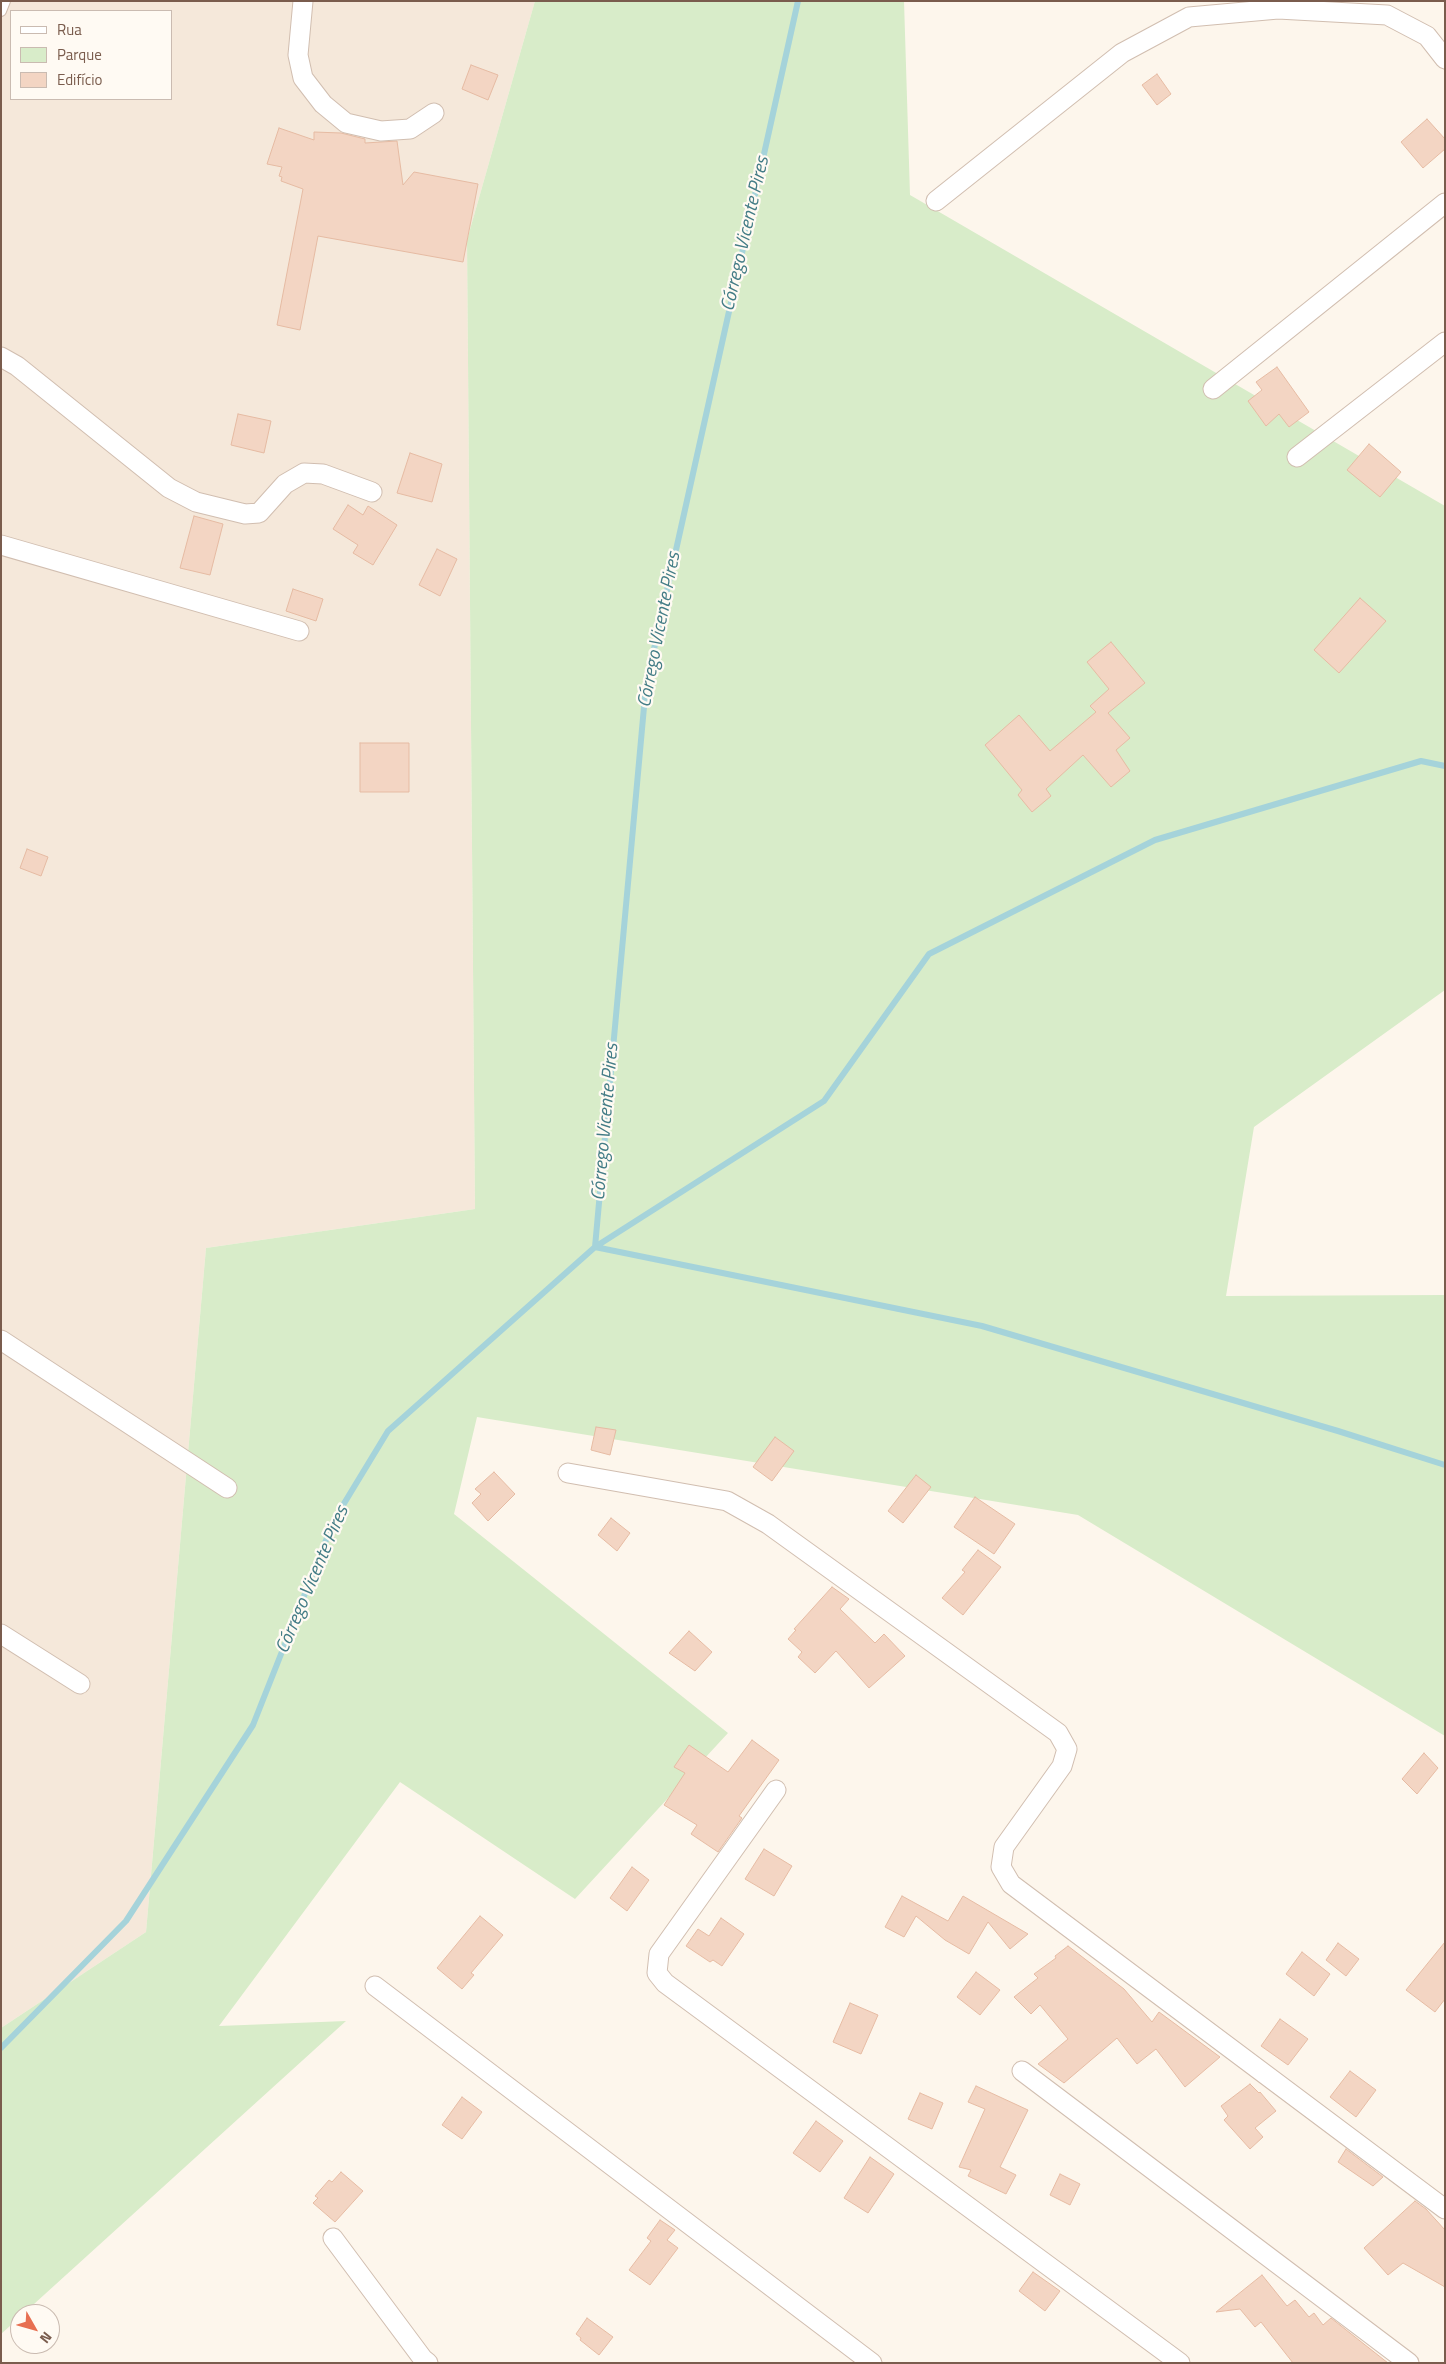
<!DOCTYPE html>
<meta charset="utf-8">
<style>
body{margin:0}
#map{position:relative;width:1446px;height:2364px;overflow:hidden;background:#fdf6ec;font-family:"Titillium Web",sans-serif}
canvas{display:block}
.frame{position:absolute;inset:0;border:2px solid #7a5c4d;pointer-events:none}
.legend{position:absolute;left:10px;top:10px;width:162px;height:90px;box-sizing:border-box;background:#fffaf3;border:1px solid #cabbb1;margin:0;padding:6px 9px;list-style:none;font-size:15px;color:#7a5c4d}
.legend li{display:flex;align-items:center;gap:10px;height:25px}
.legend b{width:25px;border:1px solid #cabbb1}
.north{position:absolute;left:10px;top:2304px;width:50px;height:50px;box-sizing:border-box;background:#fffaf3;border:1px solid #cabbb1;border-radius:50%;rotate:128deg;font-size:14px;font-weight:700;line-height:20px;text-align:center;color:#7a5c4d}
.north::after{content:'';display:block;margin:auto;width:18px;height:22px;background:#e76f51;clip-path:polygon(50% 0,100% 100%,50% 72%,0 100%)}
</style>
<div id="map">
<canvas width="1446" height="2364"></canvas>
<div class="frame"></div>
<ul class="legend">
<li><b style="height:6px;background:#fff"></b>Rua</li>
<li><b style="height:14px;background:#d8ecc9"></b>Parque</li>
<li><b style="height:14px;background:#f3d5c3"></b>Edifício</li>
</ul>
<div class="north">N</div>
</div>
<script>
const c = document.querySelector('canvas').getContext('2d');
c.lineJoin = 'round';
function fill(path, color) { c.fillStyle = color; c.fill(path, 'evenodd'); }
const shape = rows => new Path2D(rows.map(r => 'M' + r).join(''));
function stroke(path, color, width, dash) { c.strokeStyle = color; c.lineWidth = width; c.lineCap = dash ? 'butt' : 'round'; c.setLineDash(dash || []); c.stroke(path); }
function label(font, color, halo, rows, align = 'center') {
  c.font = font + ' "Titillium Web",sans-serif'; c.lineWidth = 4.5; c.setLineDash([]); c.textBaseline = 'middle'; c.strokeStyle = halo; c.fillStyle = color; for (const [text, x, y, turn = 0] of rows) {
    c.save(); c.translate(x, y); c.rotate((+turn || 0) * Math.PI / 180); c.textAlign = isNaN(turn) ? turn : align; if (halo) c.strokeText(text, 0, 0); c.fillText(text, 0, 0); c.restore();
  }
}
fill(shape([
 [1,1,535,1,467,240,475,1209,206,1248,146,1932,1,2028],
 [11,11,171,11,171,99,11,99]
]), '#f5e8da');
fill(shape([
 [535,1,904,1,910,195,1445,506,1445,990,1254,1127,1226,1296,1445,1295,1445,1736,1078,1515,477,1417,454,1514,728,1733,575,1899,400,1782,219,2026,346,2021,23,2314,20,2314,20,2317,1,2334,1,2028,146,1932,206,1248,475,1209,467,240]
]), '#d8ecc9');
stroke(shape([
 [595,1247,824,1101,929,954,1155,840,1421,761,1445,766],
 [595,1247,982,1326,1338,1431,1445,1465],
 [1,2048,126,1921,253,1725,334,1520,388,1431,595,1247,646,685,798,1]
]), '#a5d3da', 6);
const building = shape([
 [471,65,498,75,488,100,462,89,471,65],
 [1157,74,1171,94,1157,105,1142,85,1157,74],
 [1427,119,1445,139,1445,149,1423,168,1401,142,1427,119],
 [279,128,314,140,314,132,341,133,365,139,365,143,397,141,403,185,414,172,478,184,463,262,318,236,300,330,277,325,303,189,281,181,282,177,279,176,282,167,267,164,279,128],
 [1277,367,1309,412,1289,427,1279,414,1266,426,1248,401,1262,390,1256,382,1277,367],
 [238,414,271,421,264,453,231,445,238,414],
 [1369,444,1401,472,1380,497,1347,470,1369,444],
 [410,453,442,464,432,502,397,493,410,453],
 [348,505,363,515,368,506,397,525,373,565,353,553,358,545,333,529,348,505],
 [194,516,223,524,210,575,180,568,194,516],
 [437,549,457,559,440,596,419,585,437,549],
 [293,589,323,599,316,621,286,611,293,589],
 [1360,598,1386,621,1339,673,1314,650,1360,598],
 [1111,642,1145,683,1108,713,1130,738,1116,750,1130,771,1111,787,1083,755,1046,789,1051,796,1032,812,1018,795,1022,790,985,745,1019,715,1050,751,1096,712,1090,706,1109,689,1087,662,1111,642],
 [360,743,409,743,409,792,360,792,360,743],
 [27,849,48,857,41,876,20,868,27,849],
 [596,1427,616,1430,610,1455,591,1450,596,1427],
 [775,1437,794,1451,772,1481,753,1467,775,1437],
 [494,1472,515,1494,488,1521,472,1503,481,1494,475,1489,494,1472],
 [916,1475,931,1487,903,1523,888,1511,916,1475],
 [975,1497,1015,1524,994,1554,954,1527,975,1497],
 [611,1518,630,1533,617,1551,598,1535,611,1518],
 [978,1550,1001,1567,963,1615,942,1598,965,1572,962,1570,978,1550],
 [832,1587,849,1599,840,1609,875,1643,884,1634,905,1656,869,1688,836,1651,815,1673,798,1657,802,1652,788,1639,796,1630,794,1629,832,1587],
 [689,1631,712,1652,695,1671,669,1653,689,1631],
 [752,1740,779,1760,739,1816,742,1818,718,1852,691,1834,697,1825,664,1805,685,1773,674,1767,689,1745,728,1772,752,1740],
 [1424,1753,1438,1768,1417,1794,1402,1779,1424,1753],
 [764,1849,792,1866,774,1896,745,1879,764,1849],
 [632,1867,649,1880,627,1911,610,1898,632,1867],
 [902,1896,948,1921,963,1896,1028,1934,1010,1949,988,1922,969,1954,945,1940,916,1916,904,1937,885,1927,902,1896],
 [480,1916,503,1935,471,1973,474,1975,462,1989,437,1968,480,1916],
 [721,1918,744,1934,722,1966,713,1960,710,1962,686,1946,698,1929,709,1936,721,1918],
 [1445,1942,1445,1999,1435,2012,1406,1990,1445,1942],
 [1338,1943,1359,1959,1346,1976,1326,1960,1338,1943],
 [1068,1946,1124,1989,1152,2022,1159,2012,1220,2057,1185,2087,1156,2049,1137,2064,1117,2038,1064,2083,1038,2064,1068,2039,1040,2005,1031,2014,1014,1997,1038,1978,1034,1974,1056,1958,1055,1956,1068,1946],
 [1302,1952,1330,1974,1314,1996,1286,1974,1302,1952],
 [976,1972,1000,1990,980,2015,957,1997,976,1972],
 [850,2003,878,2015,861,2054,833,2042,850,2003],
 [1280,2019,1308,2039,1288,2065,1261,2046,1280,2019],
 [1350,2071,1376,2090,1356,2117,1330,2097,1350,2071],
 [1250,2084,1259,2093,1260,2092,1276,2111,1255,2128,1263,2137,1250,2149,1224,2120,1228,2116,1221,2106,1250,2084],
 [976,2086,1028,2110,1000,2167,1016,2175,1006,2194,968,2176,971,2170,959,2167,985,2109,968,2102,976,2086],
 [920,2093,943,2103,932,2129,908,2119,920,2093],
 [462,2097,482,2112,462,2139,442,2125,462,2097],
 [816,2121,843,2141,820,2172,793,2153,816,2121],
 [1346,2149,1383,2177,1373,2186,1338,2162,1346,2149],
 [870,2157,894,2174,868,2213,844,2198,870,2157],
 [341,2172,363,2191,335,2222,313,2203,318,2198,315,2196,329,2180,332,2182,341,2172],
 [1060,2174,1080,2184,1070,2205,1050,2195,1060,2174],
 [1415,2201,1426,2209,1445,2230,1445,2287,1403,2263,1388,2275,1364,2248,1415,2201],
 [660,2220,675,2230,667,2240,678,2248,650,2285,629,2270,651,2241,647,2238,660,2220],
 [1033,2272,1060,2291,1045,2311,1019,2291,1033,2272],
 [1262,2275,1287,2306,1295,2300,1309,2317,1314,2313,1323,2325,1331,2318,1388,2363,1293,2363,1261,2322,1255,2327,1240,2309,1216,2312,1262,2275],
 [587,2318,613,2337,599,2355,580,2340,581,2338,576,2334,587,2318]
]);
fill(building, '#f3d5c3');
stroke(building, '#e6bba3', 1);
const service = shape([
 [1,11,5,1]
]);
const minor = shape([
 [303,1,298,55,303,78,323,104,346,123,381,131,410,129,434,113],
 [936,201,1122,53,1189,17,1278,9,1387,15,1427,36,1445,59],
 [1,357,17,366,169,488,196,502,245,514,259,513,285,484,304,473,323,474,372,492],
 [1213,389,1445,203],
 [1297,457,1445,342],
 [1,545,299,631],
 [1,1340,227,1488],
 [568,1473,727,1501,768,1524,1058,1733,1067,1749,1062,1766,1004,1847,1001,1867,1011,1884,1445,2209],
 [1,1634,80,1684],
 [776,1790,659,1954,657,1973,665,1983,1180,2363],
 [375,1986,872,2363],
 [1022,2071,1409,2363],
 [333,2238,423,2359,428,2363]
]);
stroke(service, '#d1beb0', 12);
stroke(minor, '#d1beb0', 21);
stroke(service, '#fff', 10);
stroke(minor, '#fff', 19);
label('italic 19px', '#437c86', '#fffaf3', [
 ["Córrego Vicente Pires",746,234,-77],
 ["Córrego Vicente Pires",660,630,-79],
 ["Córrego Vicente Pires",606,1122,-85],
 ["Córrego Vicente Pires",313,1580,-67]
]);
</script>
